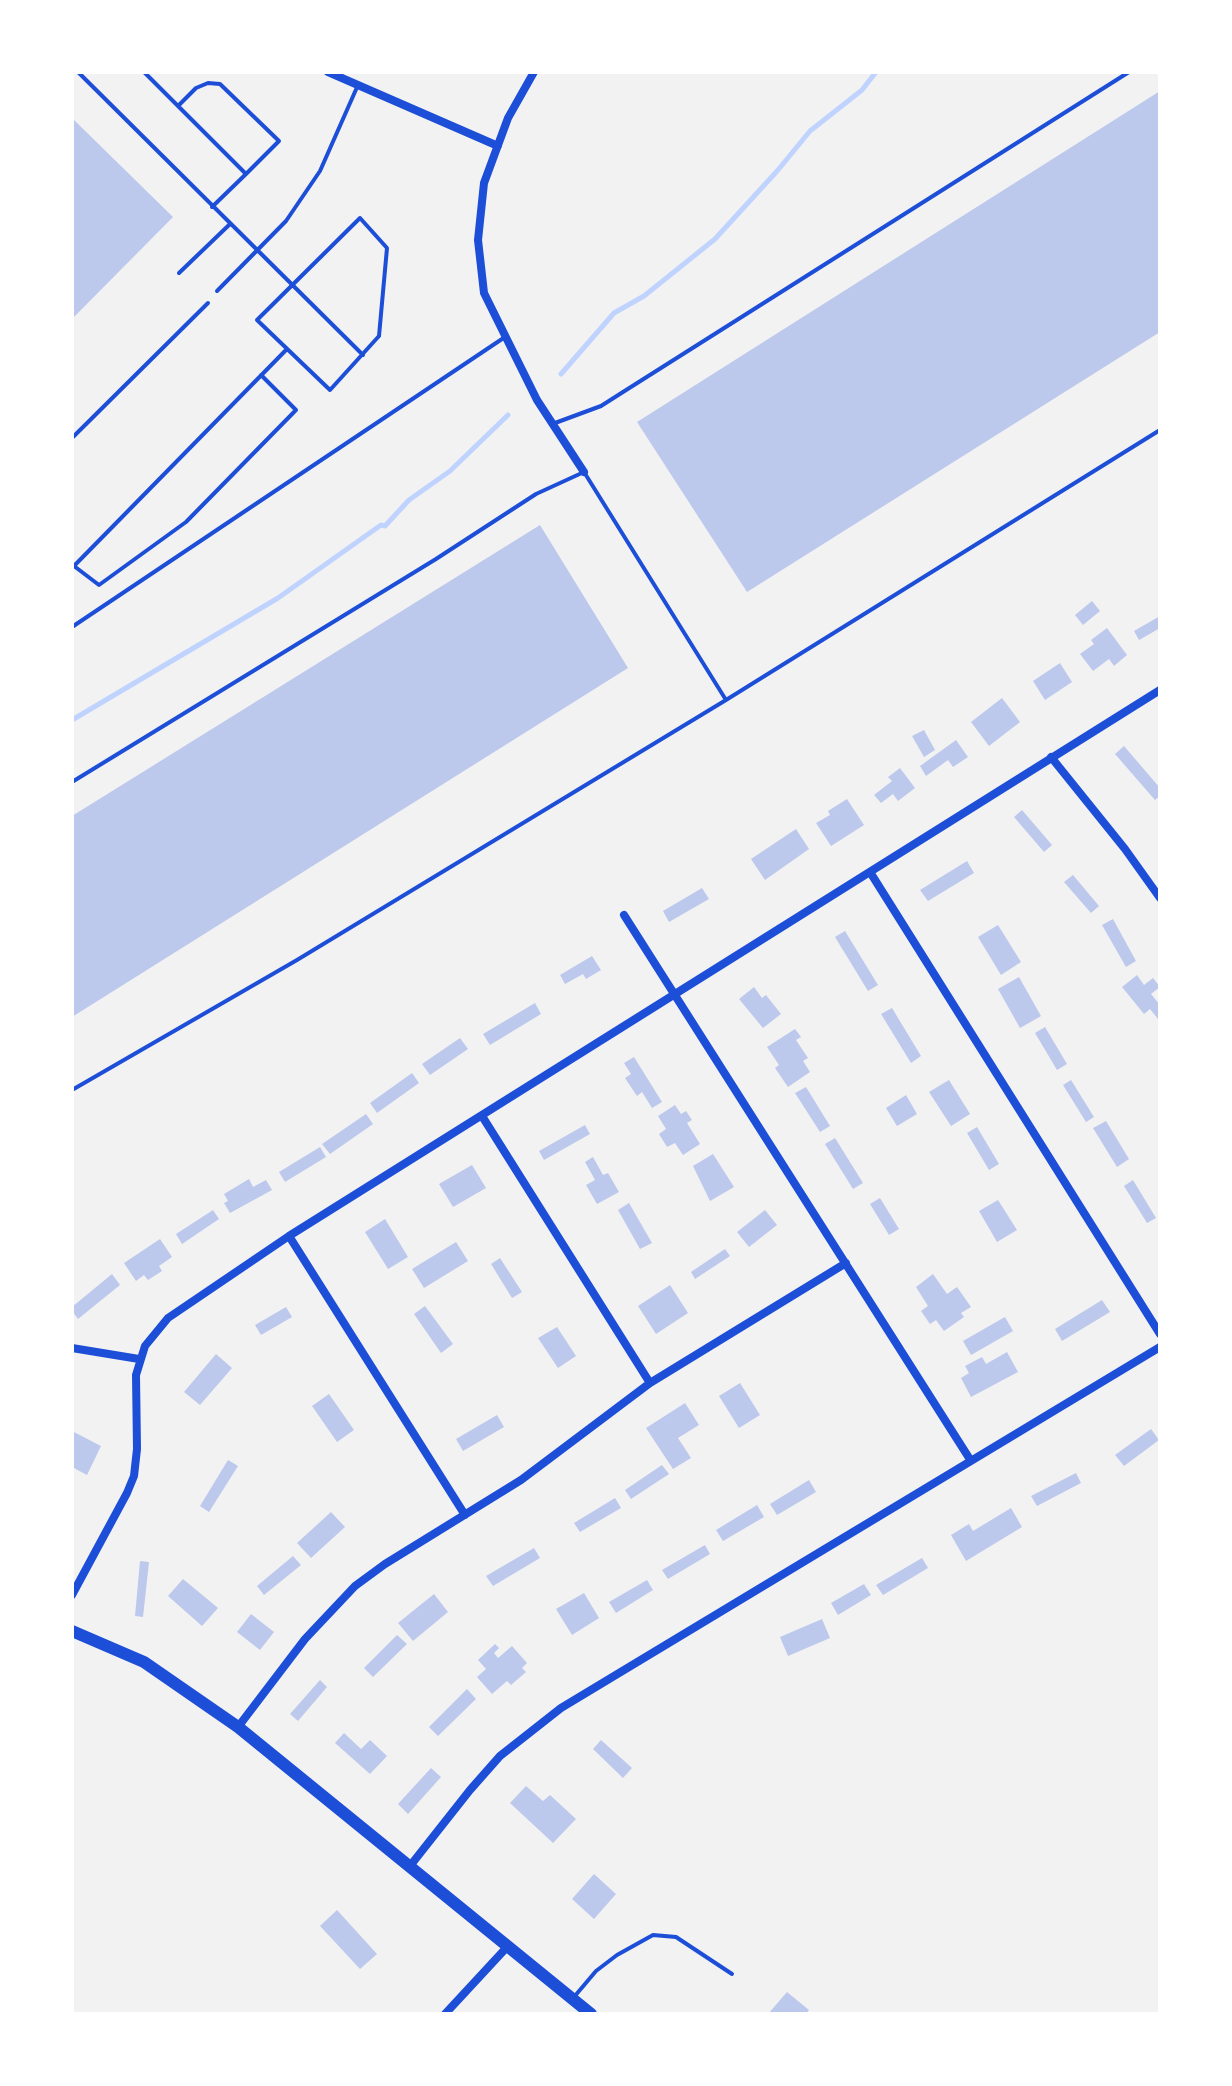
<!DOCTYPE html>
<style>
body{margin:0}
#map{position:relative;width:1232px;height:2086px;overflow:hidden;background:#f2f2f2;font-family:Commissioner,sans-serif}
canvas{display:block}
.frame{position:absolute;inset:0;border:74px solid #fff;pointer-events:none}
</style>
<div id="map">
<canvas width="1232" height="2086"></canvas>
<div class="frame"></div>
</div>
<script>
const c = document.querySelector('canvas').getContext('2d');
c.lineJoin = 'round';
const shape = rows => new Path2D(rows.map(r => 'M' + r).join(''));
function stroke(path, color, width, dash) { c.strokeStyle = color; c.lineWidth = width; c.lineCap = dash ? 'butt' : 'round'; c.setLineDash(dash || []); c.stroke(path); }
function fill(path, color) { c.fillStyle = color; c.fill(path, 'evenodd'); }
stroke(shape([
 [561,374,614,313,644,296,715,239,778,170,810,131,862,90,876,72],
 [72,720,278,598,381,525,385,526,409,500,450,471,508,415]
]), '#bfd3fe', 5);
fill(shape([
 [1160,91,1160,332,747,592,637,422],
 [72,118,173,217,72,319],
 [540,525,628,668,72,1017,72,816],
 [1092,601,1100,611,1083,625,1075,615],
 [1160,616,1160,628,1139,640,1134,631],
 [1107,628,1127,655,1114,666,1109,659,1093,671,1080,654,1094,644,1091,640],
 [1060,663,1072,682,1045,700,1033,681],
 [1002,698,1020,722,989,746,971,722],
 [924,730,935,750,924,757,912,736],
 [956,740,968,757,953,767,948,760,926,776,920,766],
 [1124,746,1160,788,1160,796,1155,800,1115,754],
 [900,768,915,788,898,801,893,794,881,803,874,795,892,781,888,777],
 [847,799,864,825,831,846,816,823,830,815,828,811],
 [1022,810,1052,845,1044,852,1014,817],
 [796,829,809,849,765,880,751,859],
 [967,861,974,873,928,901,920,890],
 [1073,875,1099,906,1091,913,1064,882],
 [702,888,709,899,669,922,663,911],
 [1113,919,1136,961,1126,967,1102,925],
 [998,925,1021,962,1001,975,978,937],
 [845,931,878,985,868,991,835,937],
 [592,956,601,970,586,979,583,974,565,984,560,975],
 [1137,975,1144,985,1153,978,1160,987,1151,994,1160,1005,1158,1019,1150,1009,1144,1014,1122,987],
 [1019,977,1041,1016,1020,1028,998,989],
 [754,987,762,998,766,995,781,1014,763,1028,739,999],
 [535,1003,541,1014,490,1045,483,1034],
 [892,1008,921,1056,911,1063,881,1014],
 [1045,1027,1067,1064,1057,1070,1035,1033],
 [795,1029,801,1037,796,1040,808,1058,803,1061,810,1072,788,1087,775,1068,779,1065,767,1047],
 [460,1038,468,1049,430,1075,422,1064],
 [634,1057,662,1102,652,1108,642,1092,637,1096,625,1078,631,1074,624,1063],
 [412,1073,419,1083,377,1113,370,1103],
 [949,1080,970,1114,951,1126,929,1092],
 [1071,1080,1094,1117,1086,1122,1063,1085],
 [806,1087,830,1126,820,1132,795,1093],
 [906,1095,917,1114,897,1126,886,1108],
 [675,1105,681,1114,686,1111,692,1120,687,1123,700,1144,683,1155,675,1143,667,1147,659,1134,666,1129,658,1116],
 [366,1114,373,1124,330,1154,322,1144],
 [1106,1121,1129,1159,1117,1167,1093,1128],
 [585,1125,590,1134,544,1160,539,1151],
 [977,1127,999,1164,989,1170,967,1133],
 [835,1138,863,1183,853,1189,825,1144],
 [320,1147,326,1157,285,1182,279,1172],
 [713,1154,734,1187,710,1201,693,1166],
 [593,1157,603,1175,608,1173,619,1192,597,1204,586,1185,595,1180,585,1162],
 [472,1165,486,1188,453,1207,439,1184],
 [249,1179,253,1187,266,1180,272,1190,230,1213,224,1203,228,1201,224,1194],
 [1133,1180,1156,1218,1147,1223,1124,1186],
 [880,1198,899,1229,889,1235,870,1204],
 [998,1200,1017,1230,997,1242,979,1211],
 [629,1203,652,1243,640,1249,618,1210],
 [213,1210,219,1219,182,1244,176,1234],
 [765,1210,777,1225,749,1247,737,1232],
 [385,1219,408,1257,388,1269,365,1232],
 [160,1239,172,1257,159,1266,162,1271,148,1280,144,1275,136,1281,124,1263],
 [456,1242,468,1261,424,1288,412,1269],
 [725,1249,730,1256,695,1279,691,1272],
 [500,1258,522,1292,512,1298,491,1264],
 [112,1274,120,1285,78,1319,72,1311,72,1307],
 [933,1274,947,1294,957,1287,971,1307,961,1313,964,1317,944,1331,936,1320,930,1324,921,1311,928,1306,916,1287],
 [670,1285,688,1313,656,1334,638,1306],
 [1102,1300,1110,1312,1062,1341,1055,1329],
 [425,1306,453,1344,441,1353,414,1314],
 [286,1307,292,1317,261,1335,255,1325],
 [1005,1317,1013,1331,971,1355,963,1341],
 [557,1327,576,1356,558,1368,538,1338],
 [1007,1352,1018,1372,971,1397,961,1378,969,1373,965,1366,982,1357,986,1364],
 [216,1354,232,1368,200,1405,184,1392],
 [740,1383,760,1415,739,1428,719,1396],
 [329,1394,354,1430,337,1442,312,1406],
 [685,1403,699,1425,678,1438,691,1458,673,1469,646,1428],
 [497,1415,504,1427,463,1451,456,1439],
 [1151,1429,1159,1440,1124,1466,1115,1455],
 [72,1431,101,1446,87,1475,72,1467],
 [228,1460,238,1466,209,1512,200,1506],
 [662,1465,669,1474,631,1499,625,1490],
 [1076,1473,1081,1483,1037,1506,1031,1496],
 [809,1480,816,1492,777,1515,770,1504],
 [615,1498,621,1508,580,1532,574,1523],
 [757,1505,764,1517,723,1541,716,1530],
 [1011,1508,1022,1527,966,1561,951,1535,969,1524,973,1531],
 [331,1512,345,1527,311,1558,297,1543],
 [705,1545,710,1554,668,1579,662,1570],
 [534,1548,540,1558,493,1586,486,1576],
 [293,1556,301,1565,264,1595,257,1586],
 [922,1558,928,1568,883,1595,876,1585],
 [140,1561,149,1562,143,1617,135,1616],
 [183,1579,218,1608,202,1626,168,1596],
 [647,1580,653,1590,616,1613,609,1602],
 [864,1584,871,1595,838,1615,831,1603],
 [584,1593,599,1618,572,1635,556,1609],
 [434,1594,448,1612,413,1641,398,1623],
 [251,1614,274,1632,260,1650,237,1632],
 [822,1619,830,1638,788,1656,780,1637],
 [397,1635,407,1644,373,1677,364,1668],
 [495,1644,499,1648,494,1653,498,1658,512,1646,527,1663,522,1668,526,1672,511,1685,507,1681,492,1694,477,1677,486,1669,478,1660],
 [320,1680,327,1687,298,1721,290,1714],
 [467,1689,476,1699,438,1736,429,1727],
 [344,1733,361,1749,370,1740,387,1756,370,1774,335,1743],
 [601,1740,632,1768,623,1778,593,1749],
 [431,1768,441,1777,408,1814,398,1804],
 [526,1786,543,1801,550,1795,576,1819,553,1843,510,1803],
 [594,1874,616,1894,594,1919,572,1899],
 [337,1910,377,1954,360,1969,320,1926],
 [787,1992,809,2010,806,2014,768,2014]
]), '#bdc9ec');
stroke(shape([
 [78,72,363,355],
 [144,72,246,174,212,207],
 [179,105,196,88,208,83,220,84,279,141,246,174],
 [360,218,387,248,379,336,330,390,257,320,360,218],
 [179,273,229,225],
 [217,291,286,221,320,171,358,85],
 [555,423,601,406,623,392,1129,72],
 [72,438,208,303],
 [74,566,99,585,186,522,296,410,261,375],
 [72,568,287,349],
 [72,627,505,337],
 [72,782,436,559,536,494,584,472,726,700],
 [72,1090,297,960,726,700,1160,430],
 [574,1997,596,1971,617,1955,653,1935,676,1937,732,1974]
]), '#1d4ed8', 4);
stroke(shape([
 [328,72,498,146],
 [534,72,508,118,484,183,478,240,484,293,537,400,584,472],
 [1051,757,1125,849,1160,898],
 [870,872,1160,1334],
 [624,915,971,1461],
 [482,1116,650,1383],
 [289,1236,465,1515],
 [72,1348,139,1359],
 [72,1595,127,1493,134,1476,137,1449,136,1375,145,1346,168,1318,289,1236,1160,690],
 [238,1727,305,1639,355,1586,385,1564,521,1480,650,1383,846,1263],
 [410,1866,470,1790,500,1756,561,1708,1160,1347],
 [445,2014,508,1946]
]), '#1d4ed8', 8);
stroke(shape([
 [72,1631,144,1662,238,1727,591,2014]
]), '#1d4ed8', 12);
</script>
